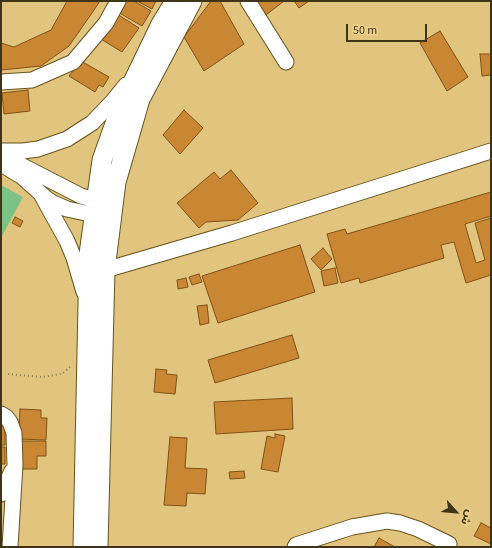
<!DOCTYPE html>
<meta charset="utf-8">
<style>
body{margin:0}
#map{position:relative;width:492px;height:548px;overflow:hidden;background:#e1c47e;font-family:"Source Sans 3","Noto Sans Arabic",sans-serif}
canvas{display:block}
.frame{position:absolute;inset:0;border:2px solid #3f3417;pointer-events:none}
.north{position:absolute;left:436px;top:492px;width:40px;height:40px;-webkit-text-stroke:3px #eed18b;paint-order:stroke;rotate:117deg;font-size:11px;font-weight:700;line-height:16px;text-align:center;color:#3f3417}
.north::after{content:'';display:block;margin:auto;width:14px;height:18px;background:#3f3417;clip-path:polygon(50% 0,100% 100%,50% 72%,0 100%)}
.scale{position:absolute;left:346px;top:24px;width:81px;height:18px;box-sizing:border-box;border:2px solid #3f3417;border-top:0;padding-left:5px;font-size:12px;line-height:14px;white-space:nowrap;color:#3f3417;-webkit-text-stroke:3px #eed18b;paint-order:stroke}
</style>
<div id="map">
<canvas width="492" height="548"></canvas>
<div class="frame"></div>
<div class="north">ش</div>
<div class="scale">50 m</div>
</div>
<script>
const c = document.querySelector('canvas').getContext('2d');
c.lineJoin = 'round';
function fill(path, color) { c.fillStyle = color; c.fill(path, 'evenodd'); }
const shape = rows => new Path2D(rows.map(r => 'M' + r).join(''));
function stroke(path, color, width, dash) { c.strokeStyle = color; c.lineWidth = width; c.lineCap = dash ? 'butt' : 'round'; c.setLineDash(dash || []); c.stroke(path); }
fill(shape([
 [1,185,23,197,1,238]
]), '#7bc385');
const building = shape([
 [67,1,100,1,92,13,69,46,41,66,1,70,1,43,14,47,51,30,67,1],
 [122,1,134,1,151,11,142,26,116,11,122,1],
 [137,1,156,1,152,9,137,1],
 [211,1,220,1,244,44,204,71,184,37,211,1],
 [256,1,284,1,266,15,256,1],
 [294,1,309,1,299,8,294,1],
 [117,14,139,28,122,52,101,39,117,14],
 [440,31,468,77,447,91,420,43,440,31],
 [480,54,491,54,491,75,482,76,480,54],
 [81,61,109,77,103,87,99,85,95,92,69,76,81,61],
 [28,90,30,111,4,114,2,93,28,90],
 [184,110,203,128,180,154,163,135,184,110],
 [231,170,258,203,238,220,206,222,199,228,177,203,214,172,220,179,231,170],
 [491,192,491,216,465,224,476,263,485,260,475,223,491,218,491,275,466,283,454,242,441,245,444,258,360,283,359,278,341,283,327,234,345,229,347,234,491,192],
 [15,217,23,221,20,227,12,223,15,217],
 [300,245,315,292,218,323,202,276,300,245],
 [323,248,332,259,321,270,311,259,323,248],
 [335,268,338,283,324,286,321,271,335,268],
 [199,274,202,282,192,285,189,277,199,274],
 [186,278,188,287,178,289,177,280,186,278],
 [207,305,209,323,200,325,197,306,207,305],
 [292,335,299,358,215,383,208,360,292,335],
 [156,369,167,370,166,374,177,375,175,394,154,392,156,369],
 [292,398,293,429,216,434,214,402,292,398],
 [20,409,41,410,41,418,47,418,46,440,19,439,20,409],
 [1,422,5,422,5,445,1,445,1,422],
 [275,434,285,436,278,472,261,469,267,436,275,438,275,434],
 [170,437,187,438,185,468,207,469,205,494,187,493,186,506,164,505,170,437],
 [20,441,46,441,46,456,37,456,37,469,19,469,20,441],
 [1,447,5,447,5,464,1,464,1,447],
 [244,471,245,478,230,479,229,472,244,471],
 [481,523,491,528,491,544,474,536,481,523],
 [379,538,395,547,374,547,379,538]
]);
fill(building, '#ca8733');
stroke(building, '#805116', 1);
const minor = shape([
 [248,1,286,62],
 [1,82,32,80,73,62,106,23,118,1],
 [1,151,23,151,38,149,67,139,92,123,113,101,126,85],
 [11,160,81,196,107,203],
 [1,164,21,176,47,199,53,203,67,209,104,217],
 [41,194,67,241,74,258,84,292],
 [105,270,232,233,491,151],
 [1,414,6,417,10,422,14,433,15,465,10,547],
 [1,494,12,471],
 [295,547,296,545,352,527,387,521,400,523,418,529,449,544]
]);
const major = shape([
 [83,547,89,254,102,160,121,107,160,26,175,1],
 [98,547,105,270,116,182,140,99,192,1]
]);
stroke(minor, '#66521c', 17);
stroke(major, '#66521c', 21);
stroke(shape([
 [8,374,42,377,62,374,72,365]
]), '#8f7b4a', 2, [1, 3]);
stroke(minor, '#fff', 15);
stroke(major, '#fff', 19);
</script>
